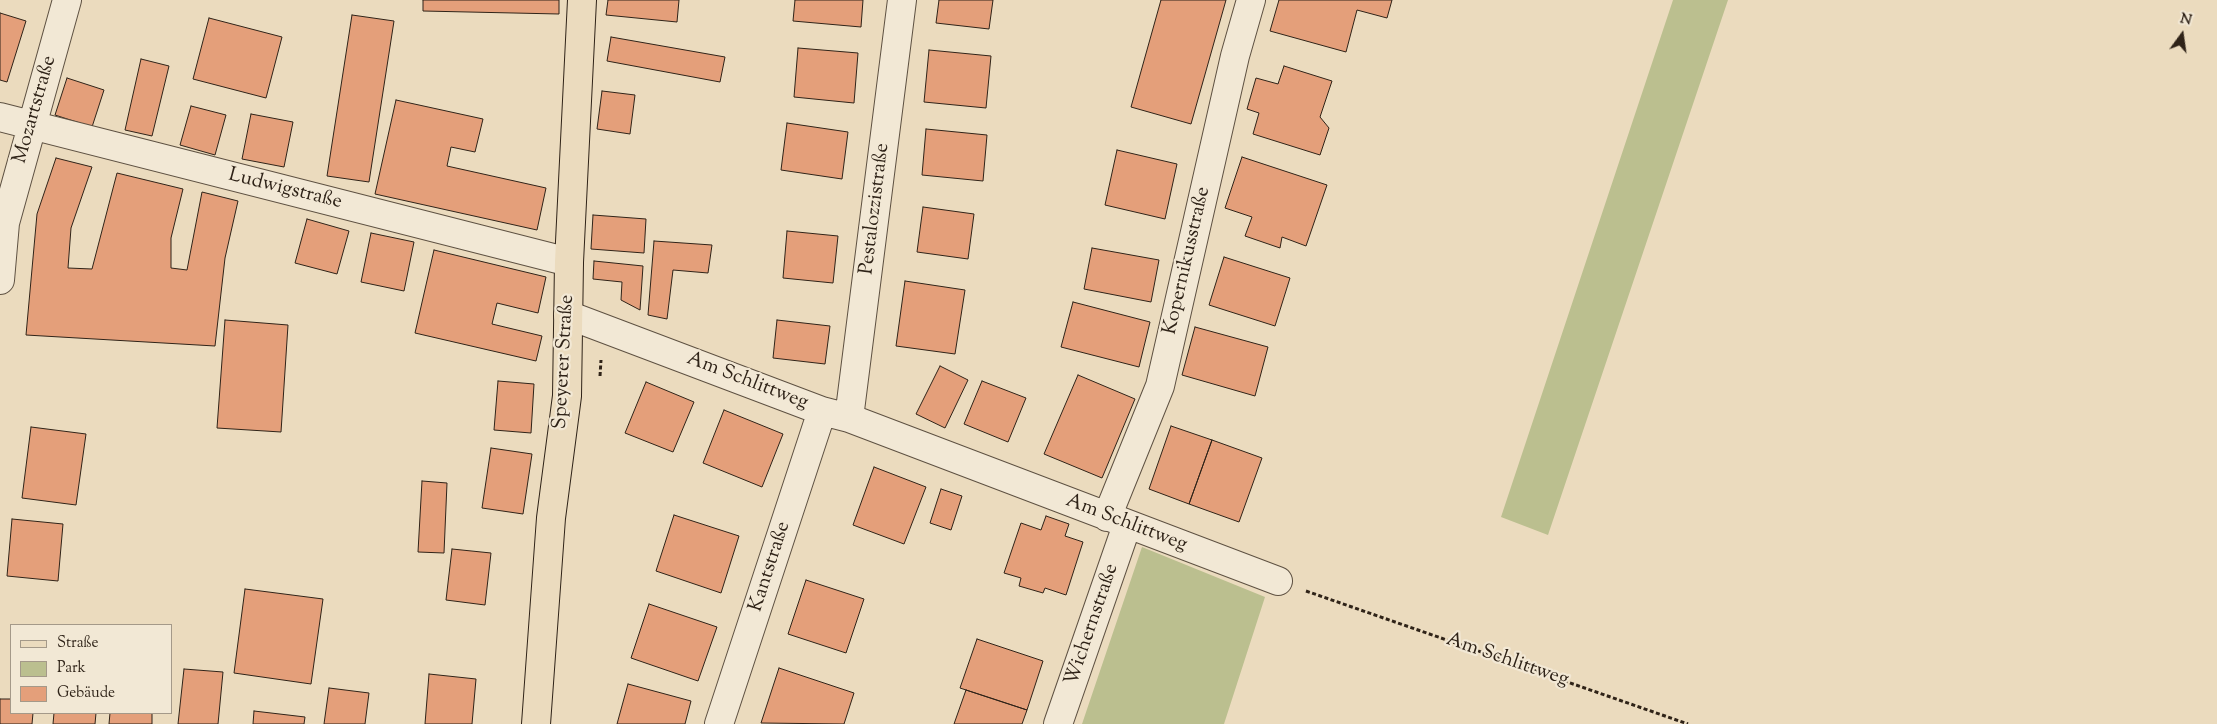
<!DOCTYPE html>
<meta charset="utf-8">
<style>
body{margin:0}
#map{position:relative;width:2217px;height:724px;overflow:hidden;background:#ebdbbe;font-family:"Sorts Mill Goudy",serif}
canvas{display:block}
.legend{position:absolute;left:10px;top:624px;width:162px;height:90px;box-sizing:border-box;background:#f2e8d5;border:1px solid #a49989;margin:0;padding:6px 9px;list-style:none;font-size:15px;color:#2f2318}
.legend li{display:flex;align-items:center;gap:10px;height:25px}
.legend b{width:25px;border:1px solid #a49989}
.north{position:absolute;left:2157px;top:10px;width:50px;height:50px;-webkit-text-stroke:4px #f2e8d5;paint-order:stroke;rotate:14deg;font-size:14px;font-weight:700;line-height:20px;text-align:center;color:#2f2318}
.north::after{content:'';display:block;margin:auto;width:18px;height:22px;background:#2f2318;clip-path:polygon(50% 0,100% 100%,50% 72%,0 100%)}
</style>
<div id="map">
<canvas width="2217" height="724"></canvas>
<ul class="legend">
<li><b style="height:6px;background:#ebdbbe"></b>Straße</li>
<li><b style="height:14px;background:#bbbf8f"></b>Park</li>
<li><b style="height:14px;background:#e49f7a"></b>Gebäude</li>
</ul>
<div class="north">N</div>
</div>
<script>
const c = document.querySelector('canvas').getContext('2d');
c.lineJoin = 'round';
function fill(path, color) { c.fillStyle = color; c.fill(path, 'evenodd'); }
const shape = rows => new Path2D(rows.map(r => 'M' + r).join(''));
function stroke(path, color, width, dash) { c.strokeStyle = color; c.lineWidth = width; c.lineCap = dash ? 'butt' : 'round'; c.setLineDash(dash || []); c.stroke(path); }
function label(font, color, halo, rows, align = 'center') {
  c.font = font + ' "Sorts Mill Goudy",serif'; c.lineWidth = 4.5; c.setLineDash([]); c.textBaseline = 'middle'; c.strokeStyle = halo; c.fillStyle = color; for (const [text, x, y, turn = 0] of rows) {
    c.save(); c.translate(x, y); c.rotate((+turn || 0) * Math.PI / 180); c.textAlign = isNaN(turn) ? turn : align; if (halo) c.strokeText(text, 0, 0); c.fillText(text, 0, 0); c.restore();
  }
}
fill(shape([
 [1673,0,1728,0,1548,535,1501,517],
 [1142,547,1265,597,1224,724,1082,724]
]), '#bbbf8f');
const building = shape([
 [423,0,559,0,559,14,423,11,423,0],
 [608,0,679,0,677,22,606,15,608,0],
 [795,0,863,0,861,27,793,21,795,0],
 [939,0,993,0,989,29,936,23,939,0],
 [1161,0,1226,0,1191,124,1131,107,1161,0],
 [1279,0,1392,0,1387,18,1357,10,1346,52,1270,31,1279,0],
 [0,13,26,21,7,82,0,80,0,13],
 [352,15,394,21,369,182,327,176,352,15],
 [209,18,282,37,266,98,193,79,209,18],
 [611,37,725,57,720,82,607,61,611,37],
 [798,48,858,53,854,103,794,97,798,48],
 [929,50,991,56,986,108,924,102,929,50],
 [141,59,169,66,152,136,125,130,141,59],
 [1284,66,1332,81,1320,117,1329,128,1320,155,1253,134,1259,113,1247,109,1256,78,1278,84,1284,66],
 [67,78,104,90,92,127,55,115,67,78],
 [602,91,635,95,630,134,597,129,602,91],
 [396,100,483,119,475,152,451,147,447,166,546,188,537,230,375,194,396,100],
 [191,106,226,115,215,155,180,145,191,106],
 [251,114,293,122,284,167,242,159,251,114],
 [787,123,848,132,842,179,781,170,787,123],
 [926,129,987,135,983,181,922,175,926,129],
 [1117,150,1177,164,1165,219,1105,205,1117,150],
 [1242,157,1327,185,1306,246,1282,237,1280,248,1245,236,1252,217,1225,208,1242,157],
 [56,158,92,167,71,228,68,268,92,269,117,173,183,189,171,238,171,268,187,270,202,192,238,201,225,258,215,346,26,335,37,214,56,158],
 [923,207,974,214,968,259,917,252,923,207],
 [593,215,646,219,644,253,591,249,593,215],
 [307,219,349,231,337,274,295,263,307,219],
 [787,231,838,236,833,283,783,278,787,231],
 [371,233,414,242,404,291,361,282,371,233],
 [654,241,712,245,708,273,673,270,667,319,648,315,654,241],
 [1092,248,1159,260,1151,302,1084,289,1092,248],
 [434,250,546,277,538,313,497,303,492,324,542,336,536,361,415,333,434,250],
 [1224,257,1290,278,1275,326,1209,305,1224,257],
 [594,261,643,266,640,310,621,300,622,282,593,279,594,261],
 [905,281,965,290,955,354,896,346,905,281],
 [1073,302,1150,322,1139,367,1061,347,1073,302],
 [225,320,288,325,281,432,217,428,225,320],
 [777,320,830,326,825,364,773,358,777,320],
 [1195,327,1268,347,1255,396,1182,375,1195,327],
 [940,366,968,380,945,428,916,414,940,366],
 [1078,375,1135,399,1102,478,1044,454,1078,375],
 [498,381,534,384,531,433,494,430,498,381],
 [982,381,1026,398,1008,442,964,424,982,381],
 [646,382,694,402,673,452,625,433,646,382],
 [724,410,783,434,762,487,703,463,724,410],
 [1171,426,1212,440,1189,504,1149,489,1171,426],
 [31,427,86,434,76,505,22,498,31,427],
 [1212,440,1262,458,1239,522,1189,504,1212,440],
 [491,448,532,454,523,514,482,508,491,448],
 [874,467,926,487,904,544,853,525,874,467],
 [422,481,447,483,444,553,418,552,422,481],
 [941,489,962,496,951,530,930,523,941,489],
 [674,515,739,536,721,593,656,571,674,515],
 [1046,516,1069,524,1065,536,1083,542,1066,595,1045,588,1043,593,1019,586,1021,578,1004,573,1021,523,1041,530,1046,516],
 [12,519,63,524,58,581,7,576,12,519],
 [452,549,491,553,485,605,446,600,452,549],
 [806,580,864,599,846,653,788,634,806,580],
 [245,589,323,599,311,684,234,673,245,589],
 [649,604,717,627,698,681,631,658,649,604],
 [977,639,1043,661,1027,710,960,688,977,639],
 [779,668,854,693,844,724,761,723,779,668],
 [184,669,223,672,218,724,178,724,184,669],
 [429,674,476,679,472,724,425,724,429,674],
 [628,684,691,701,685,724,617,724,628,684],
 [329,688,369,693,365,724,324,724,329,688],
 [966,690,1027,710,1022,724,954,724,966,690],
 [0,699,11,699,11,713,33,713,32,724,0,724,0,699],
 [254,711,305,717,304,724,253,724,254,711],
 [54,713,96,713,95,724,53,724,54,713],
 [110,713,152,713,152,724,109,724,110,713]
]);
fill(building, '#e49f7a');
stroke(building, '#2f2318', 1);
const minor = shape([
 [0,117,569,262],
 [0,280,5,223,67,0],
 [568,315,822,411,849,418,1278,581],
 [849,418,902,0],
 [1107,517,1160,386,1235,56,1251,0],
 [719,724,822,411],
 [1058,724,1127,525]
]);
const major = shape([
 [536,724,551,518,567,396,569,262,582,0]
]);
stroke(minor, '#5e5142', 30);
stroke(major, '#2f2318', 30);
stroke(shape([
 [600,376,601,360],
 [1306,591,1688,724]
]), '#2f2318', 3, [4, 2.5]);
stroke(minor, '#f2e8d5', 28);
stroke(major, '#ebdbbe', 28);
label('20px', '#2f2318', '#f2e8d5', [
 ["Mozartstraße",36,110,-74],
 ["Ludwigstraße",285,190,14],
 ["Pestalozzistraße",876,209,-83],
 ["Kopernikusstraße",1188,261,-77],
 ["Speyerer Straße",565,362,-87],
 ["Am Schlittweg",747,382,21],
 ["Am Schlittweg",1126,524,21],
 ["Kantstraße",771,567,-72],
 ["Wichernstraße",1093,625,-71],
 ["Am Schlittweg",1507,661,19]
]);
</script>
